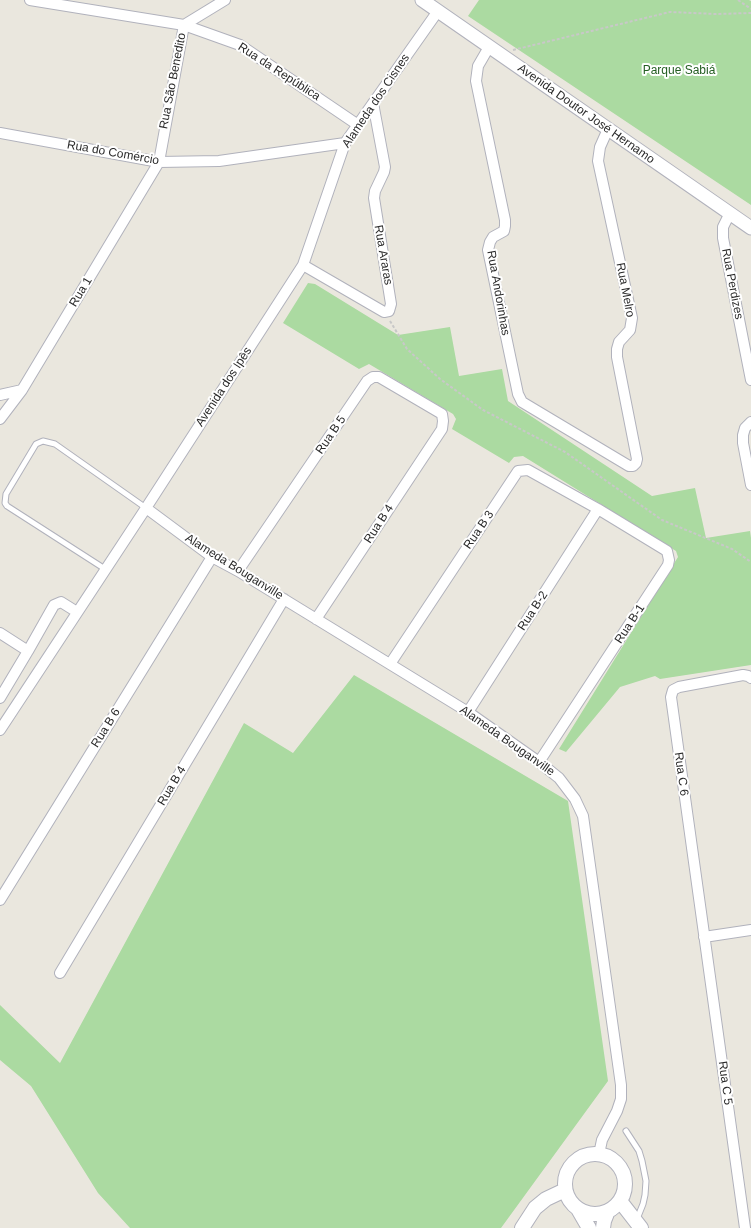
<!DOCTYPE html>
<meta charset="utf-8">
<style>
body{margin:0}
canvas{display:block;background:#eae7de}
</style>
<canvas width="751" height="1228"></canvas>
<script>
const c = document.querySelector('canvas').getContext('2d');
c.lineJoin = 'round';
function fill(path, color) { c.fillStyle = color; c.fill(path, 'evenodd'); }
const shape = rows => new Path2D(rows.map(r => 'M' + r).join(''));
function stroke(path, color, width, dash) { c.strokeStyle = color; c.lineWidth = width; c.lineCap = dash ? 'butt' : 'round'; c.setLineDash(dash || []); c.stroke(path); }
function label(font, color, halo, rows, align = 'center') {
  c.font = font + ' Helvetica,sans-serif'; c.lineWidth = 4; c.setLineDash([]); c.textBaseline = 'middle'; c.strokeStyle = halo; c.fillStyle = color; for (const [text, x, y, turn = 0] of rows) {
    c.save(); c.translate(x, y); c.rotate((+turn || 0) * Math.PI / 180); c.textAlign = isNaN(turn) ? turn : align; if (halo) c.strokeText(text, 0, 0); c.fillText(text, 0, 0); c.restore();
  }
}
fill(shape([
 [479,0,749,0,751,1,751,205,468,16],
 [308,283,315,284,398,335,450,327,459,376,502,369,508,401,652,496,695,488,706,538,750,531,751,538,751,665,660,679,655,676,620,687,566,752,559,749,678,557,676,551,523,456,514,457,509,463,452,429,456,419,453,414,369,364,359,369,283,323],
 [354,675,568,801,608,1081,501,1228,130,1228,98,1193,31,1086,0,1060,0,1005,60,1063,244,723,293,753]
]), '#abdaa1');
const service = shape([
 [105,569,7,506,5,503,6,494,36,444,43,441,55,444,146,508],
 [626,1131,639,1151,642,1161,646,1181,645,1195,643,1204,637,1219]
]);
const minor = shape([
 [30,0,184,25,240,45,358,125],
 [489,47,478,66,476,81,505,220,505,226,504,231,493,237,490,242,488,250,518,394,522,402,629,466,633,466,636,463,637,459,617,357,617,349,619,342,630,330,632,318,598,161,600,147,608,129],
 [0,133,159,162,219,161,345,143],
 [730,213,723,227,723,238,751,380],
 [303,265,384,312,389,311,391,304,374,198,375,191,384,172,385,167,373,103],
 [0,395,22,390],
 [0,419,22,390,159,162,184,25,225,0],
 [751,422,745,428,743,435,743,443,751,485],
 [146,508,212,557,238,571,468,712,539,762,559,778,575,799,583,816,621,1085,621,1099,617,1111,602,1140,599,1154],
 [238,571,367,381,373,377,379,377,442,414,443,421,442,429,316,619],
 [0,633,28,651],
 [390,664,518,471,528,470,598,509,667,551,669,560,668,565,539,762],
 [0,698,28,651,54,605,61,602,77,612],
 [468,712,598,509],
 [0,730,146,508,303,265,345,143,438,11],
 [0,900,212,557],
 [704,937,751,930],
 [60,973,284,599],
 [745,1228,671,697,673,690,679,687,743,675,748,676,751,678]
]);
const tertiary = shape([
 [422,0,751,228]
]);
const secondary = shape([
 '565 1184a30 30 0 1 1 60 0a30 30 0 1 1-60 0Z',
 [620,1201,641,1228],
 [578,1209,589,1228],
 [522,1228,535,1208,546,1199,565,1190],
 [603,1228,604,1221,608,1211]
]);
stroke(service, '#b1b2bc', 7);
stroke(minor, '#b1b2bc', 12);
stroke(tertiary, '#b1b2bc', 15);
stroke(secondary, '#b1b2bc', 16);
stroke(shape([
 [738,0,751,9],
 [513,50,670,12,716,14,751,13],
 [390,321,407,349,440,379,483,410,565,452,662,520,732,549,751,562]
]), '#c8c8c8', 2, [3, 2]);
stroke(service, '#fff', 5);
stroke(minor, '#fff', 10);
stroke(tertiary, '#fff', 13);
stroke(secondary, '#fff', 14);
label('12px', '#255e23', '#fff', [
 ["Parque Sabiá",679,71]
]);
label('12px', '#2a2a2a', '#fff', [
 ["Rua da República",279,72,33],
 ["Rua São Benedito",173,81,-79],
 ["Alameda dos Cisnes",376,101,-56],
 ["Avenida Doutor José Hernamo",586,114,35],
 ["Rua do Comércio",113,153,10],
 ["Rua Araras",383,255,80],
 ["Rua Perdizes",732,284,79],
 ["Rua Melro",625,290,79],
 ["Rua 1",81,292,-59],
 ["Rua Andorinhas",498,293,80],
 ["Avenida dos Ipês",224,387,-57],
 ["Rua B 5",331,435,-56],
 ["Rua B 4",379,524,-57],
 ["Rua B 3",479,530,-56],
 ["Alameda Bouganville",234,567,32],
 ["Rua B-2",533,611,-57],
 ["Rua B-1",630,624,-57],
 ["Rua B 6",106,728,-58],
 ["Alameda Bouganville",507,741,35],
 ["Rua C 6",681,774,82],
 ["Rua B 4",172,786,-59],
 ["Rua C 5",725,1083,82]
]);
</script>
